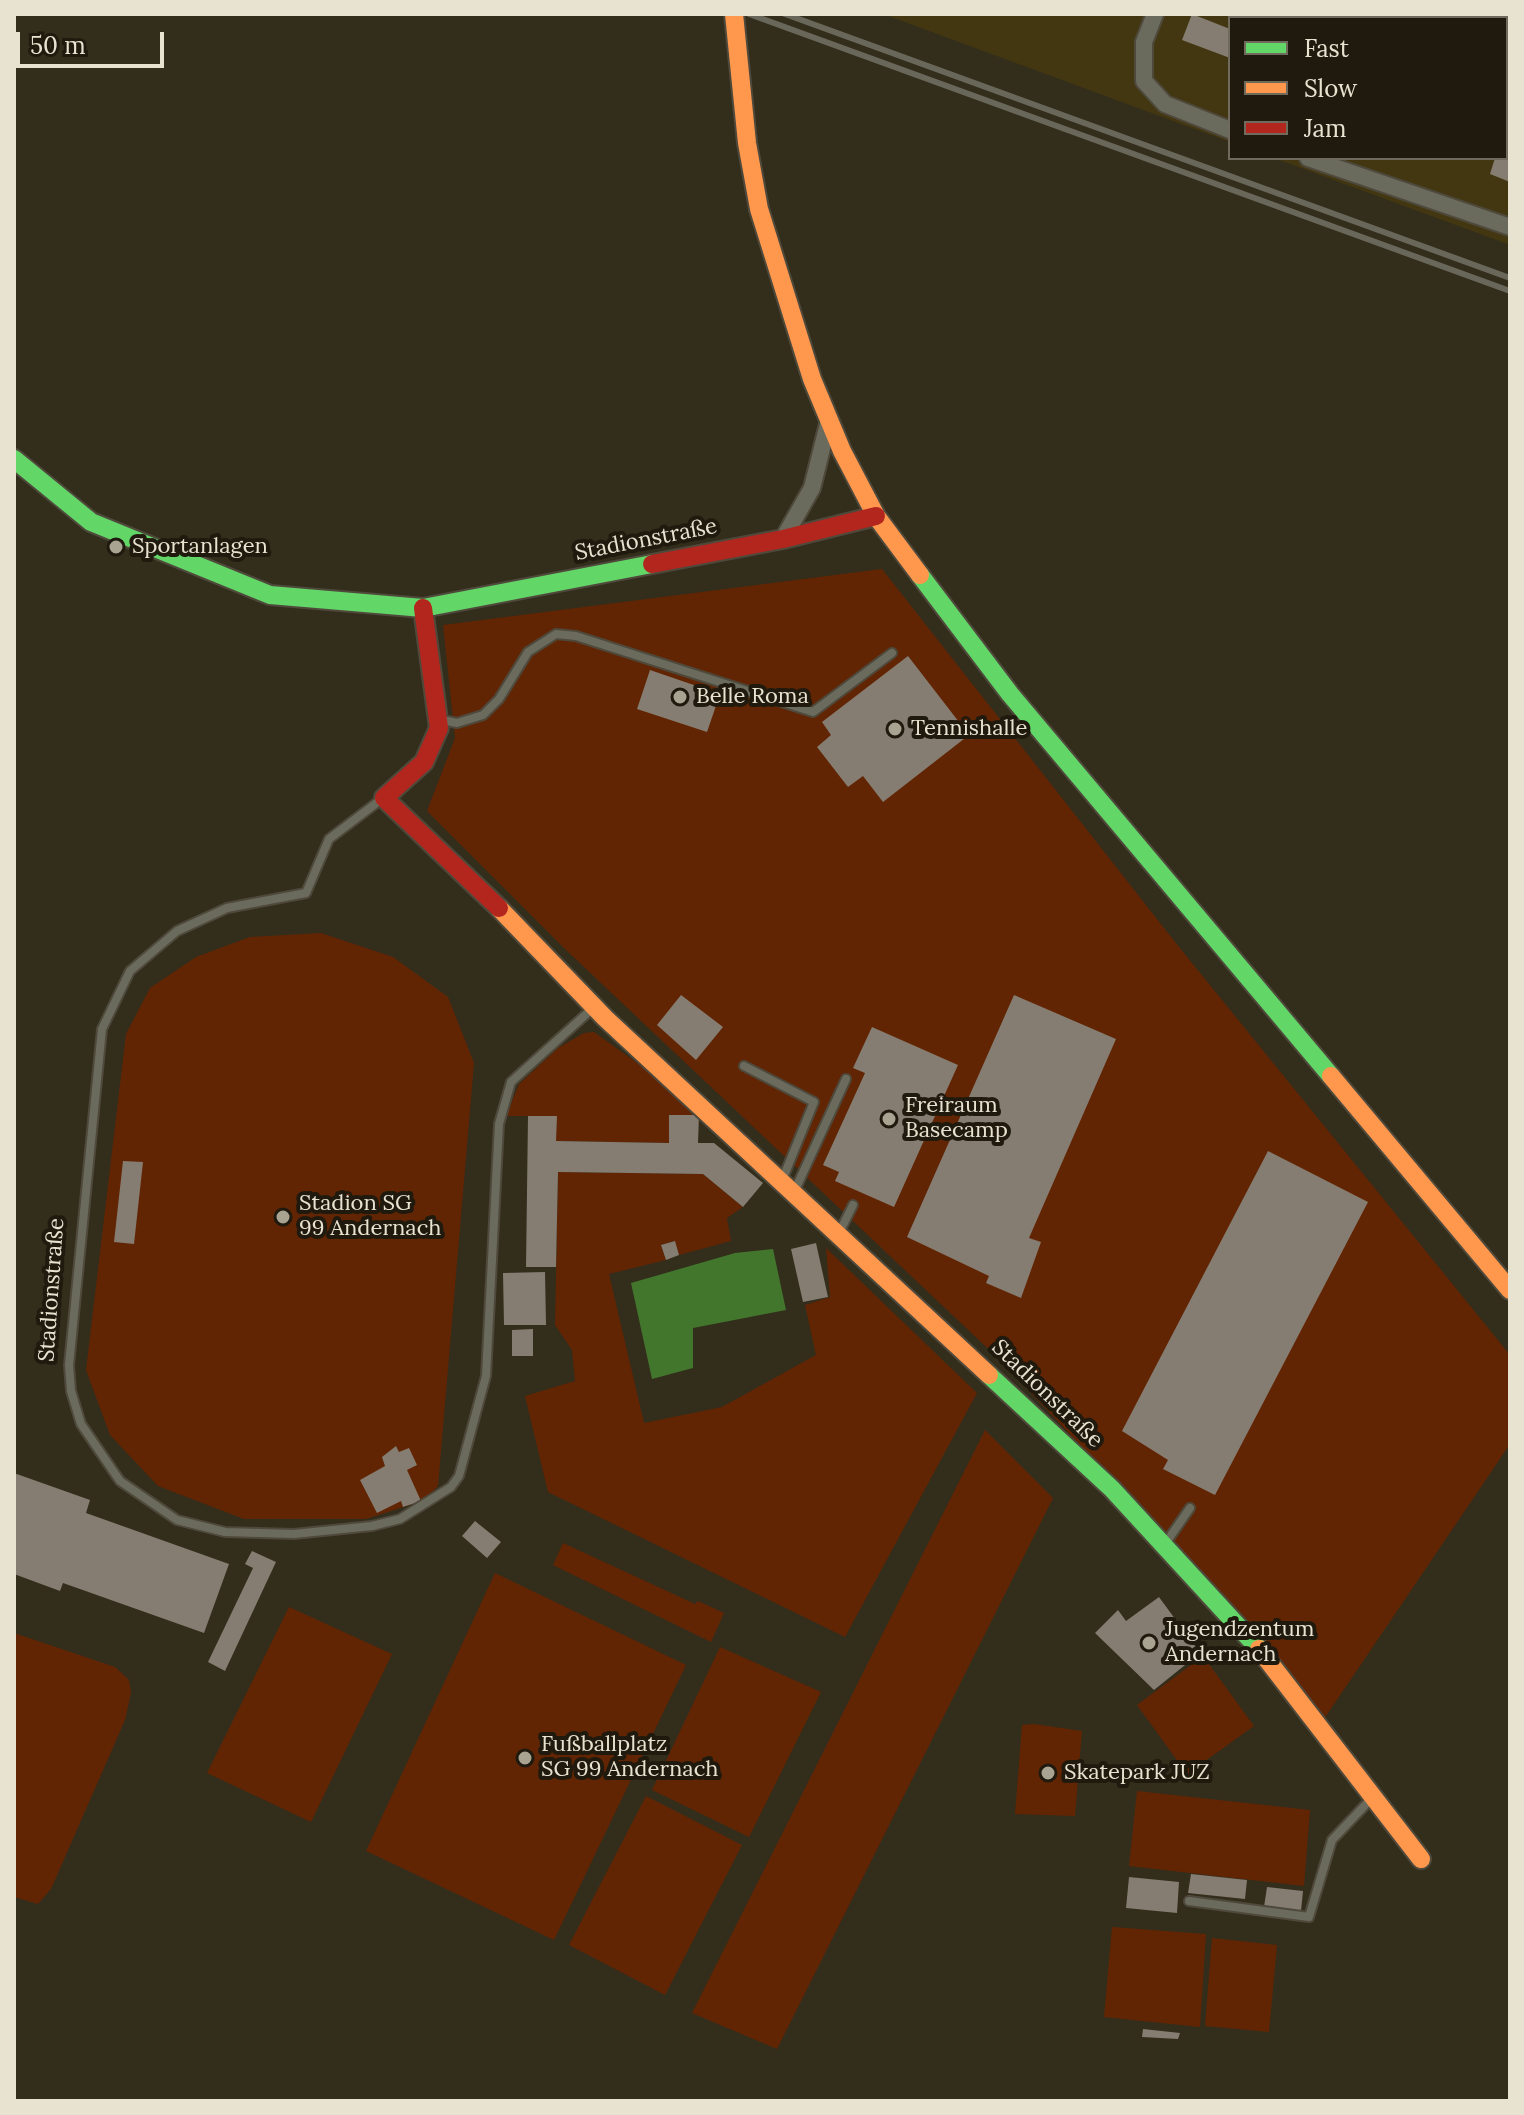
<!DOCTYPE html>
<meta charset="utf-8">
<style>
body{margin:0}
#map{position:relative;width:1524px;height:2115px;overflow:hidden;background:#332d1c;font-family:Lora,serif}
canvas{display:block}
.frame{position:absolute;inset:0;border:16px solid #e8e2d1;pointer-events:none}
.legend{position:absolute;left:1228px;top:16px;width:280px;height:144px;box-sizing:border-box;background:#1f1a0d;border:2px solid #6f6a5b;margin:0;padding:10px 14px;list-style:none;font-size:24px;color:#e8e2d1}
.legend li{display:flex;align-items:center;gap:16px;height:40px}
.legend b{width:40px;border:2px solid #6f6a5b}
.scale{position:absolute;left:16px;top:32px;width:148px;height:36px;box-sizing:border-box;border:4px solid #e8e2d1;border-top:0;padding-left:10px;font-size:24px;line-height:28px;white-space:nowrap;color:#e8e2d1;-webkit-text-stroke:6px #1f1a0d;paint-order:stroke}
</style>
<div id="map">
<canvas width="1524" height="2115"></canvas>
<div class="frame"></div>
<ul class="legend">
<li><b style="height:10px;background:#63d668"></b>Fast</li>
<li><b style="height:10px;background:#ff974d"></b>Slow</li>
<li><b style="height:10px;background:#b3261e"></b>Jam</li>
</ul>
<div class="scale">50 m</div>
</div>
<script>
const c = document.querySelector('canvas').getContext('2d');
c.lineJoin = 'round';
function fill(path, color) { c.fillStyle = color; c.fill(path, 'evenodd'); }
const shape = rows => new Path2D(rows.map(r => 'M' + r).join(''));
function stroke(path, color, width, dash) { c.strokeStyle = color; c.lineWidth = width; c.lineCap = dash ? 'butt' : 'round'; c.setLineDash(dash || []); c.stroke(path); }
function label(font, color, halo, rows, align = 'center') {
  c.font = font + ' Lora,serif'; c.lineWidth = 8; c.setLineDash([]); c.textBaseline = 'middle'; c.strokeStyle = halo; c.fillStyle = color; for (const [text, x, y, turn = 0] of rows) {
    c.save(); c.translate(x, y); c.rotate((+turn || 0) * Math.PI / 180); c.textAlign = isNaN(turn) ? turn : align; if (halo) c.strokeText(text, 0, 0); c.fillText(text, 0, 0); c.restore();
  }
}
fill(shape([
 [883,14,1510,14,1510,245,1274,158,1506,158,1506,18,1230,18,1230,142]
]), '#433712');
fill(shape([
 [882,569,1175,942,1510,1355,1510,1444,1324,1719,1232,1606,999,1359,566,950,427,811,455,738,443,625],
 [321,933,393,957,448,997,474,1063,438,1486,425,1500,366,1519,244,1519,158,1486,110,1435,86,1370,126,1034,150,988,196,957,250,937],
 [594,1032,654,1075,699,1115,669,1115,669,1143,556,1141,556,1116,506,1116,519,1084,558,1048,584,1033],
 [558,1172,703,1174,743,1207,727,1218,731,1241,679,1255,674,1241,661,1245,666,1260,609,1274,644,1423,722,1407,816,1355,805,1305,830,1297,826,1248,977,1393,845,1637,548,1492,525,1396,575,1381,572,1350,555,1325],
 [985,1430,1053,1498,777,2049,692,2013],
 [563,1543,695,1604,698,1601,724,1613,711,1642,553,1565],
 [495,1573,686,1665,554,1940,366,1851],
 [289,1607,392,1654,311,1822,207,1773],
 [14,1633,115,1667,129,1680,131,1693,125,1720,51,1889,38,1904,14,1897],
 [720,1647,821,1692,749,1837,652,1790],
 [1203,1656,1254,1726,1187,1774,1137,1705],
 [1034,1724,1082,1731,1075,1816,1015,1814,1022,1725],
 [1137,1791,1310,1810,1304,1886,1129,1866],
 [646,1796,742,1845,665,1995,569,1945],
 [1112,1927,1206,1934,1200,2027,1104,2017],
 [1212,1938,1277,1945,1269,2032,1205,2026]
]), '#622504');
fill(shape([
 [773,1249,786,1310,693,1328,693,1368,652,1379,631,1283,735,1253]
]), '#43762d');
fill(shape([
 [1192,14,1230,29,1230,58,1182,40],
 [1322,14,1372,14,1371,18,1320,18],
 [1390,14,1481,14,1480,18,1389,18],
 [1510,119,1510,182,1490,174,1495,158,1506,158,1506,129],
 [908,656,969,735,883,802,863,776,848,787,817,747,831,735,822,722],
 [650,670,720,694,707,732,637,709],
 [681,995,723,1027,696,1060,657,1025],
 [1014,995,1116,1039,1029,1238,1041,1242,1021,1298,986,1283,989,1276,907,1237],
 [872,1027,958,1065,894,1207,835,1181,839,1172,823,1165,865,1073,853,1068],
 [669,1115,699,1115,698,1143,714,1143,763,1183,743,1207,703,1174,558,1172,556,1267,526,1267,528,1116,557,1116,556,1141,669,1143],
 [1268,1151,1368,1202,1215,1495,1163,1469,1168,1460,1122,1431],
 [123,1161,143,1162,134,1244,114,1242],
 [675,1241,679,1255,666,1260,661,1245],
 [816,1243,828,1297,803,1302,791,1249],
 [545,1272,546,1325,504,1325,503,1273],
 [533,1329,533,1356,512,1356,512,1330],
 [396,1446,399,1452,409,1448,417,1465,407,1470,421,1501,403,1507,401,1501,377,1513,360,1480,385,1466,382,1457],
 [14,1473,90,1500,86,1513,229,1564,204,1633,63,1583,60,1591,14,1574],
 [475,1521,501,1542,487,1558,462,1536],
 [252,1551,276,1562,225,1671,208,1662,253,1568,245,1564],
 [1159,1597,1200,1653,1154,1690,1095,1633,1118,1610,1126,1621],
 [1191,1874,1247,1880,1245,1899,1188,1893],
 [1129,1877,1179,1882,1177,1913,1126,1908],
 [1267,1887,1303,1891,1301,1911,1264,1907],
 [1143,2029,1180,2033,1178,2039,1142,2037]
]), '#857d71');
const lane = shape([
 [1306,18,1307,14],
 [442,720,457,723,483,715,499,699,528,652,556,634,576,636,813,712,892,653],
 [383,798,329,839,306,893,227,908,177,931,130,971,102,1029,69,1365,71,1391,81,1424,120,1481,177,1520,225,1532,294,1534,372,1526,400,1519,451,1487,459,1476,486,1376,499,1124,511,1082,593,1008],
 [744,1066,814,1102,783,1178],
 [795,1190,846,1079],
 [840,1231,853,1205],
 [1165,1544,1190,1508],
 [1189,1901,1309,1917,1332,1840,1370,1800]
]);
const street = shape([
 [1155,14,1144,42,1144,81,1165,104,1230,130],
 [1308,158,1510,227],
 [783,539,812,488,829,420]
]);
const fast = shape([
 [14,459,91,522,270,595,423,608,652,564],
 [920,575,1010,694,1331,1076],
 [989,1375,1112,1489,1259,1649]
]);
const slow = shape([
 [734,14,747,143,759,209,812,379,842,451,876,516,920,575],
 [499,908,605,1018,989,1375],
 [1331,1076,1510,1290],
 [1259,1649,1421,1859]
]);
const jam = shape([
 [652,564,783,539,876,516],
 [423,608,439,728,424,762,384,798,499,908]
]);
stroke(lane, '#4e493b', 12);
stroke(street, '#4e493b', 20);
stroke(fast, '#4e493b', 22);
stroke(slow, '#4e493b', 22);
stroke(jam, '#4e493b', 22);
stroke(lane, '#6b6b5d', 8);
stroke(street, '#6b6b5d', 16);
stroke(fast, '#63d668', 18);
stroke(slow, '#ff974d', 18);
stroke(jam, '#b3261e', 18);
stroke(shape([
 [749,14,1510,291],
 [785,14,1510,278]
]), '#696759', 6);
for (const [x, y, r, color] of [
 [116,547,8,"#a9a392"],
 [680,697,8,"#a9a392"],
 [895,729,8,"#a9a392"],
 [889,1119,8,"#a9a392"],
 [283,1217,8,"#a9a392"],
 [1149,1643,8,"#a9a392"],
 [525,1758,8,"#a9a392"],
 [1048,1773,8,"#a9a392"]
]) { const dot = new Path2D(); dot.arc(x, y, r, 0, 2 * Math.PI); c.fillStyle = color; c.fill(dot); stroke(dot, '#1f1a0d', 3); }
label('22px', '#e8e2d1', '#1f1a0d', [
 ["Stadionstraße",646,540,-11],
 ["Stadionstraße",52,1290,-86],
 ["Stadionstraße",1047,1394,44]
]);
label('22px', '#e8e2d1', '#1f1a0d', [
 ["Sportanlagen",132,547],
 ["Belle Roma",696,697],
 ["Tennishalle",911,729],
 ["Freiraum",905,1106],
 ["Basecamp",905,1131],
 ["Stadion SG",299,1204],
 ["99 Andernach",299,1229],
 ["Jugendzentum",1165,1630],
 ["Andernach",1165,1655],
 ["Fußballplatz",541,1745],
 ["SG 99 Andernach",541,1770],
 ["Skatepark JUZ",1064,1773]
], 'left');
</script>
